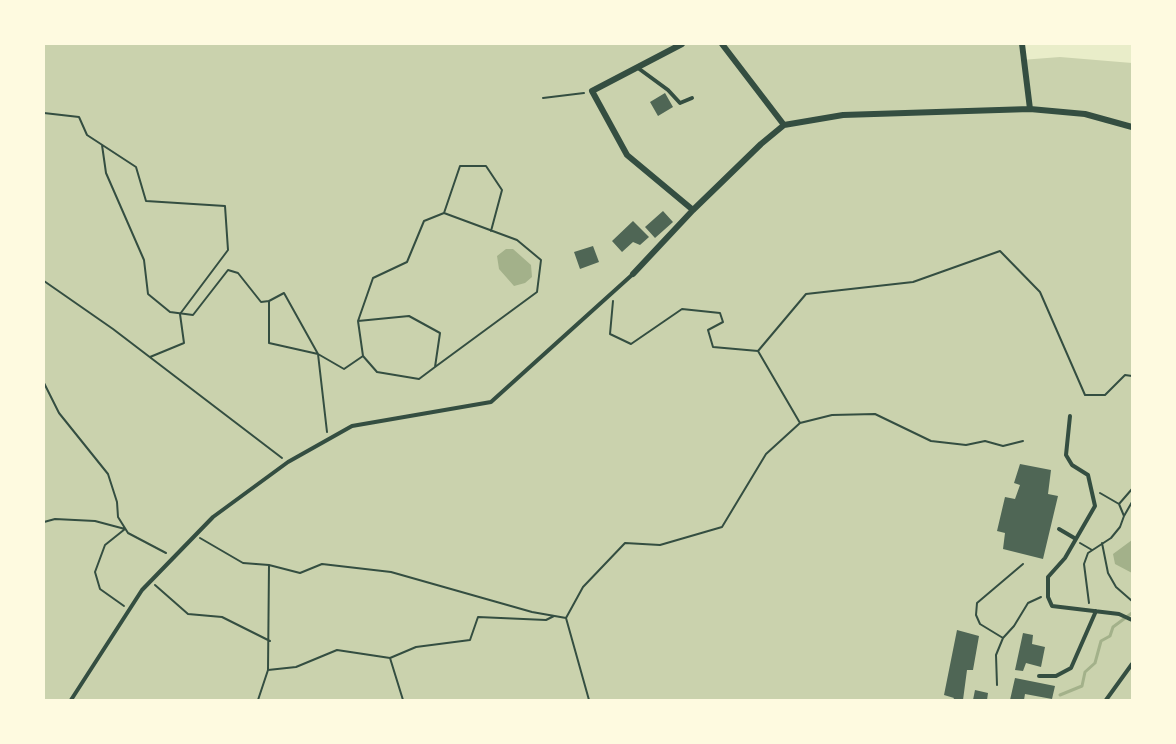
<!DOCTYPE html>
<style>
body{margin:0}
#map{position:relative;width:1176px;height:744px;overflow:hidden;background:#e9edc9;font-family:"Archivo Narrow",sans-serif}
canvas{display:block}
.frame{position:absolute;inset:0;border:45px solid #fefae0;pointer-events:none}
</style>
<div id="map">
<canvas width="1176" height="744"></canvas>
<div class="frame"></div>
</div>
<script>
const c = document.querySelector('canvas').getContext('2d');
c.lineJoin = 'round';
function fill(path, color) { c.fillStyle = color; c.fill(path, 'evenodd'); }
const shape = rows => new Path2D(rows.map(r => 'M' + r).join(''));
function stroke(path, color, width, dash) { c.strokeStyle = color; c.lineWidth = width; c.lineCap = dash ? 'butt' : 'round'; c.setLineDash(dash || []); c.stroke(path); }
fill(shape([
 [44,44,1019,44,1021,60,1060,57,1132,63,1132,700,44,700]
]), '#cad2ad');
fill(shape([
 [506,249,513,249,531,265,532,277,525,283,514,286,499,269,497,256],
 [1132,540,1132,573,1115,564,1113,554]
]), '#a3b18a');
stroke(shape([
 [1060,695,1082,686,1085,672,1095,663,1101,641,1110,636,1113,627,1132,613]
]), '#a3b18a', 3);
fill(shape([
 [665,93,673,107,658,116,650,102],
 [663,211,673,222,655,238,645,227],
 [633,221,649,237,640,245,633,242,622,252,612,241],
 [593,246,599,262,580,269,574,252],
 [1020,464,1051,470,1048,494,1058,496,1043,559,1003,549,1005,533,997,531,1005,497,1015,499,1020,485,1014,483],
 [957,630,979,636,973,670,967,670,963,700,953,700,954,698,944,695],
 [1023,633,1033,635,1032,644,1045,647,1041,667,1026,663,1023,671,1015,670],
 [1015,678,1055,686,1052,699,1025,694,1024,700,1010,700],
 [975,690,988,693,987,700,973,700]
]), '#4f6655');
stroke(shape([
 [543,98,584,93],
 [44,113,79,117,87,135,136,167,146,201,225,206,228,250,180,314,184,343,150,357],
 [102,145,106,173,144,260,148,294,170,312,193,315,228,270,238,273,261,302,269,301],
 [444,213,460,166,486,166,502,190,491,231],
 [44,281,113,329,282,458],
 [613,301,610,334,631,344,682,309,720,313,723,322,708,330,713,347,758,351,800,423],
 [358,321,373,278,407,262,424,221,444,213,517,240,541,260,537,292,435,367],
 [758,351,806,294,913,282,1000,251,1040,292,1085,395,1105,395,1125,375,1132,376],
 [44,383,59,413,108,474,117,502,118,517,128,533,166,553],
 [327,432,318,354,284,293,269,301,269,343,318,354,344,369,363,356,377,372,419,379,435,367,440,333,409,316,358,321,363,356],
 [1100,493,1119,504],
 [1124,516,1132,502],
 [44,522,55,519,95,521,125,529],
 [200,538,243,563,269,565,300,573,322,564,391,572,532,612,566,618,589,700],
 [1080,543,1092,550],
 [1102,543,1108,573,1116,587,1132,601],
 [1023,564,977,603,976,615,980,624,1003,638,1014,626,1028,603,1041,597],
 [155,585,188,614,222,617,270,641],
 [1089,603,1084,564,1088,553,1111,538,1120,527,1124,516,1119,504,1132,489],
 [124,606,100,589,95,572,105,545,125,529],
 [566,618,583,587,625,543,660,545,722,527,766,454,800,423,832,415,875,414,931,441,966,445,985,441,1003,446,1023,441],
 [390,658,403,700],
 [268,670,269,565],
 [997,685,996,655,1003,638],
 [258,700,268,670,296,667,337,650,390,658,416,647,470,640,478,617,546,620,554,616]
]), '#344e41', 2);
stroke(shape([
 [638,68,668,90,680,103,692,98],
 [1070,416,1066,455,1072,465,1088,475,1095,506,1065,558,1048,577,1048,597,1052,606,1119,614,1132,620],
 [1059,529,1076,539],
 [1039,676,1056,676,1071,668,1096,611],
 [71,700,142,590,213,517,288,462,352,426,491,402,633,274],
 [1106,700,1132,664]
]), '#344e41', 4);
stroke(shape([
 [682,44,592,91,627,155,693,210],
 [722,44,784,125],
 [1022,44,1030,109],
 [633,274,693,210,761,144,784,125,843,115,1030,109,1085,114,1132,127]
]), '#344e41', 6);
</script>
